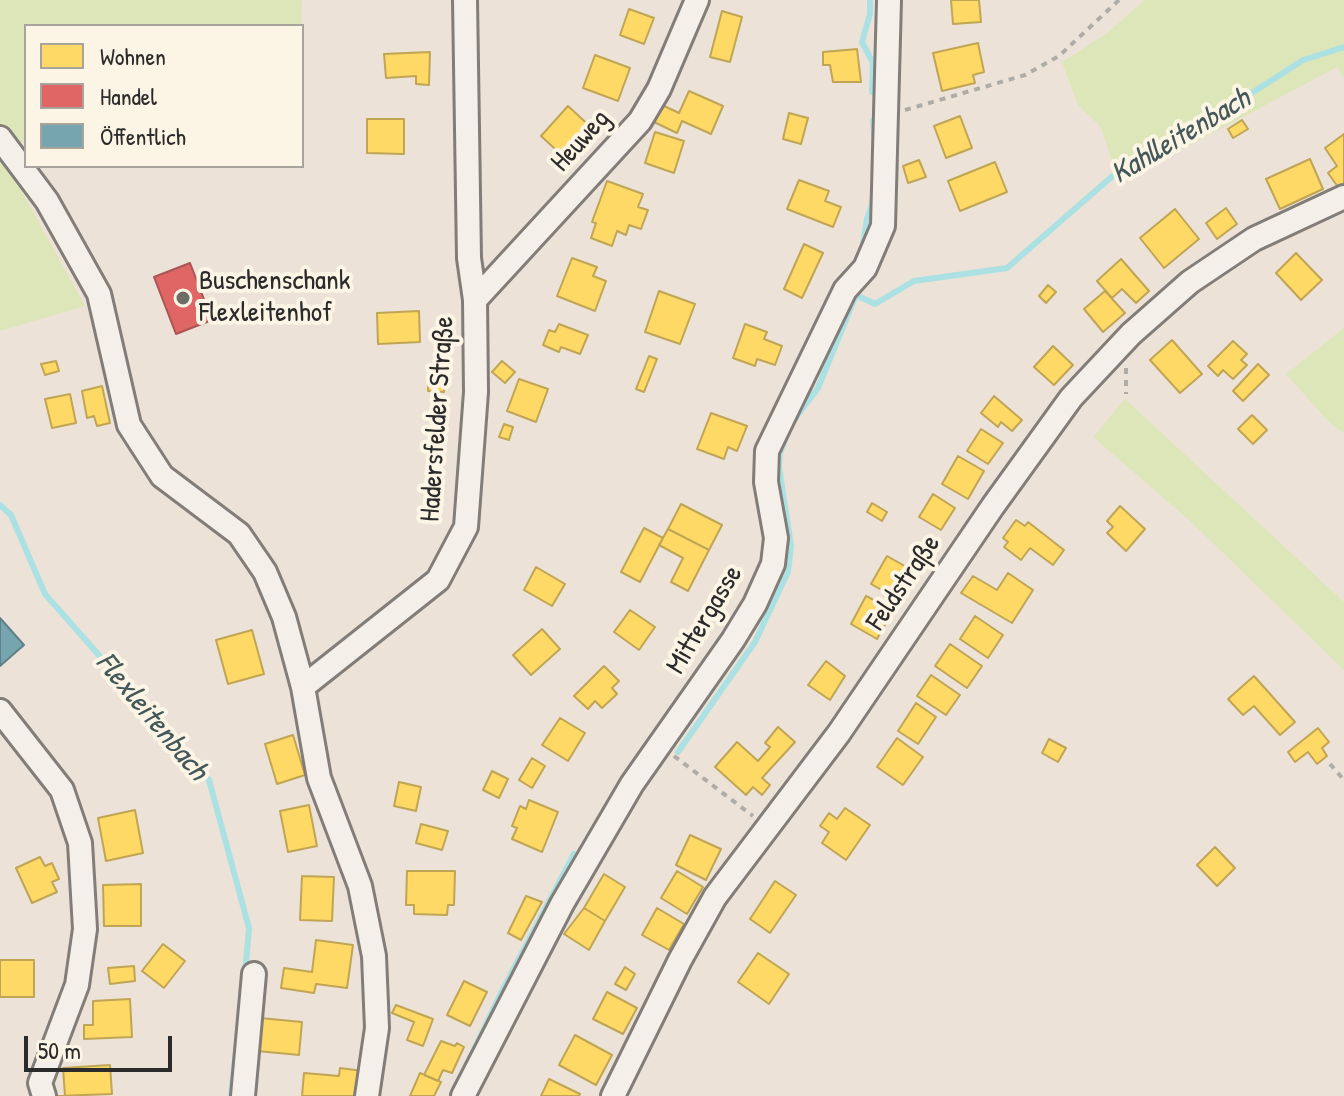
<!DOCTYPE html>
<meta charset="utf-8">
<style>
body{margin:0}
#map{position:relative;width:1344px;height:1096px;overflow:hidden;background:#ece2d7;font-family:"Patrick Hand",sans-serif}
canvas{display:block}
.legend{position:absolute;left:24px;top:24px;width:280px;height:144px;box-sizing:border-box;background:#fcf5e5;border:2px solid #a8a49b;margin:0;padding:10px 14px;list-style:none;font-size:24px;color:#2b2b2b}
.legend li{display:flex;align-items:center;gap:16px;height:40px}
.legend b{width:40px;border:2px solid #a8a49b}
.scale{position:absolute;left:24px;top:1036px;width:148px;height:36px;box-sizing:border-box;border:4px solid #2b2b2b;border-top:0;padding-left:10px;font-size:24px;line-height:28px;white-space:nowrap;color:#2b2b2b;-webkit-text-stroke:6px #fcf5e5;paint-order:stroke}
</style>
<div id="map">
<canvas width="1344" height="1096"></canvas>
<ul class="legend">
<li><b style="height:22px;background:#ffd966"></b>Wohnen</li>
<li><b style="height:22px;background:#e06666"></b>Handel</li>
<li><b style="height:22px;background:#76a5af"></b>Öffentlich</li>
</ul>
<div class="scale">50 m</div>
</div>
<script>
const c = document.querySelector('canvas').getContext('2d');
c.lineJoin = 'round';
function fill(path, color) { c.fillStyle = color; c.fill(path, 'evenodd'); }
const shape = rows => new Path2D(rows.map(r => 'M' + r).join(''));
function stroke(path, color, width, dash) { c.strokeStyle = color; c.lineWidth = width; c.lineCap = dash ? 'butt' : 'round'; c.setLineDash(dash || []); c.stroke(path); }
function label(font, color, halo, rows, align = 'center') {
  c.font = font + ' "Patrick Hand",sans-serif'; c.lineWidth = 8; c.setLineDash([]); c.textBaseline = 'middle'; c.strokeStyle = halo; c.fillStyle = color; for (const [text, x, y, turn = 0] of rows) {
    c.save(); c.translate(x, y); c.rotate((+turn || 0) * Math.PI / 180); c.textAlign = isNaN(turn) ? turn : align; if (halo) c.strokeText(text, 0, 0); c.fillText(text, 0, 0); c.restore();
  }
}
fill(shape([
 [0,0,302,0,301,26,26,26,26,141,0,148],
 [1145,0,1344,0,1344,78,1337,67,1119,183,1101,127,1078,105,1062,62,1106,34],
 [0,152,85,306,0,331],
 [1344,328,1344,433,1330,423,1286,374],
 [1125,399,1344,602,1344,670,1188,519,1093,437]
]), '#dde6b8');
const homes = shape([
 [951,0,979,0,981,22,953,24,951,0],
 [629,9,654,18,644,44,620,35,629,9],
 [722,11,742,17,730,62,710,57,722,11],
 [978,43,984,72,973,75,975,83,942,91,933,53,978,43],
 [857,49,861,82,833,82,830,65,823,65,823,52,857,49],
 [430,52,429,85,416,84,416,76,386,78,384,54,430,52],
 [595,55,630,68,618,101,583,88,595,55],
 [689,91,723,106,711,134,682,121,677,133,654,122,662,105,679,113,689,91],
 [568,106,594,130,566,159,541,136,568,106],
 [789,113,808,118,801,144,783,139,789,113],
 [960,116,972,148,946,158,934,126,960,116],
 [367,119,404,119,404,154,367,153,367,119],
 [1242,120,1248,129,1233,138,1228,129,1242,120],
 [655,132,684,141,674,173,645,163,655,132],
 [1344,134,1344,188,1341,191,1328,173,1337,166,1325,148,1344,134],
 [1310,159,1323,189,1280,209,1266,179,1310,159],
 [919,160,926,177,908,183,903,166,919,160],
 [995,162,1007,192,960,211,948,181,995,162],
 [799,180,829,191,825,201,841,207,833,227,787,209,799,180],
 [607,181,643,194,638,207,648,210,641,229,629,225,626,235,617,231,612,246,591,238,596,223,592,222,607,181],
 [1226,208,1237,224,1217,239,1206,223,1226,208],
 [1175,209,1199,239,1164,268,1140,238,1175,209],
 [804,244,823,253,802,298,784,289,804,244],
 [1296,253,1322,280,1301,300,1276,273,1296,253],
 [572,258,597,267,593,276,606,281,595,311,557,296,572,258],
 [1121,259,1149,291,1136,303,1122,289,1112,298,1097,281,1121,259],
 [1048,285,1056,292,1046,303,1039,296,1048,285],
 [659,291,695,304,680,344,645,332,659,291],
 [1105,291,1125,313,1103,332,1084,309,1105,291],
 [419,311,420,342,378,344,377,313,419,311],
 [559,324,588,335,580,354,561,347,559,352,543,345,549,330,555,332,559,324],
 [745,324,767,332,764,339,782,346,775,365,757,359,755,366,733,358,745,324],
 [1172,340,1202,374,1180,393,1150,360,1172,340],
 [1233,341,1247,354,1241,360,1247,365,1233,379,1223,370,1218,376,1208,366,1233,341],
 [1053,346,1073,365,1054,385,1034,367,1053,346],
 [649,356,657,359,644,392,636,389,649,356],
 [56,361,59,371,45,375,41,364,56,361],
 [502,361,515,372,505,383,492,372,502,361],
 [1258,364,1269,375,1243,401,1233,391,1258,364],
 [429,371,445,372,444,392,428,391,429,371],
 [519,379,548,389,536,422,507,411,519,379],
 [102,386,110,423,97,426,94,416,87,418,82,391,102,386],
 [70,394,76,423,52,428,45,399,70,394],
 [994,396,1022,420,1012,431,1001,422,998,427,981,413,994,396],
 [711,413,747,426,737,451,728,447,724,459,697,449,711,413],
 [1252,415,1267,430,1253,444,1238,429,1252,415],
 [504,424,513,427,509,440,499,437,504,424],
 [981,429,1003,443,988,464,967,451,981,429],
 [958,456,984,471,968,499,942,484,958,456],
 [933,494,955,508,941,530,919,517,933,494],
 [872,503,887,512,882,521,867,512,872,503],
 [681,504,722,525,709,550,668,529,681,504],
 [1120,506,1145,529,1126,551,1107,533,1113,527,1107,521,1120,506],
 [1016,520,1025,526,1028,522,1064,550,1053,565,1030,548,1021,560,1004,547,1008,542,1003,538,1016,520],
 [644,528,663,538,640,582,621,572,644,528],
 [668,529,709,550,688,591,671,582,683,558,659,545,668,529],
 [887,556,917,573,901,601,871,584,887,556],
 [536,567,565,584,552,606,524,590,536,567],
 [1008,573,1033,590,1012,623,961,593,973,576,997,590,1008,573],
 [866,596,893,610,877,639,851,624,866,596],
 [630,610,655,627,639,650,614,632,630,610],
 [975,616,1003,635,988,658,960,639,975,616],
 [542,629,560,649,531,675,513,655,542,629],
 [252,630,264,674,228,684,216,640,252,630],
 [950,644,982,666,967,688,935,666,950,644],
 [826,661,845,676,830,700,808,685,826,661],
 [604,666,619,681,612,688,617,694,602,708,595,701,588,709,574,696,604,666],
 [931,675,960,695,946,715,917,696,931,675],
 [1254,676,1295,722,1280,735,1254,706,1243,715,1228,699,1254,676],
 [916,703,936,717,918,744,898,731,916,703],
 [560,718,585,733,568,761,542,745,560,718],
 [778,727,795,742,762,778,770,785,762,795,753,787,746,795,715,767,737,742,758,761,770,747,765,743,778,727],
 [1318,728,1329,742,1322,748,1327,756,1317,764,1308,752,1295,762,1288,752,1318,728],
 [293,735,305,775,277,784,265,744,293,735],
 [897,738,923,757,903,785,877,767,897,738],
 [1049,739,1066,748,1058,762,1042,753,1049,739],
 [532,758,545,766,532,788,519,780,532,758],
 [492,771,508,779,499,798,483,790,492,771],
 [399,782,421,787,416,811,394,806,399,782],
 [529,800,558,812,542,852,512,839,517,828,512,826,520,806,526,809,529,800],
 [309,805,317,846,288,852,280,811,309,805],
 [845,808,870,825,846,860,822,843,829,832,820,826,829,813,837,819,845,808],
 [135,810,143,853,106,861,98,818,135,810],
 [421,824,448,831,442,850,416,843,421,824],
 [690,835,721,849,706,880,676,865,690,835],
 [1215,847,1235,868,1217,886,1197,865,1215,847],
 [40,857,45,866,52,863,59,879,52,882,57,892,32,903,16,868,40,857],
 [407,871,455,871,454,905,448,905,447,915,414,914,414,905,406,905,407,871],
 [677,871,703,887,687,914,661,898,677,871],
 [604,874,625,887,605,921,584,908,604,874],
 [302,876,334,877,332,921,300,920,302,876],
 [775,881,796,895,770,933,750,919,775,881],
 [141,884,141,926,104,926,103,885,141,884],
 [526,896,542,902,521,940,508,933,526,896],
 [584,908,605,921,589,950,564,934,584,908],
 [657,908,684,924,669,950,642,935,657,908],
 [316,940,353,945,347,988,316,984,314,993,281,988,284,968,312,972,316,940],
 [163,944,185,961,164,988,142,971,163,944],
 [758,953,789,974,769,1004,738,982,758,953],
 [0,960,34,960,34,997,0,997,0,960],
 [134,966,135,981,110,984,108,968,134,966],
 [625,967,635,974,626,990,615,984,625,967],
 [464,981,487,992,470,1026,447,1015,464,981],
 [607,992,637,1008,623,1034,593,1019,607,992],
 [130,999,132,1037,84,1039,84,1025,93,1025,93,1001,130,999],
 [396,1005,433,1019,423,1046,407,1040,414,1022,392,1013,396,1005],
 [260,1018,302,1022,299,1055,257,1051,260,1018],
 [575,1035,612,1055,596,1085,559,1065,575,1035],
 [441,1041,455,1046,457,1043,464,1047,452,1073,443,1070,438,1081,424,1075,441,1041],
 [110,1065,112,1094,58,1096,65,1096,63,1068,110,1065],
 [340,1068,363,1071,357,1096,302,1096,304,1073,339,1076,340,1068],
 [420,1073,441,1082,434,1096,410,1096,420,1073],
 [549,1079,580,1094,579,1096,541,1096,549,1079]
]);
fill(homes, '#ffd966');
stroke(homes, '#bfa554', 2);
const shops = shape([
 [190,263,212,320,176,334,154,277,190,263]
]);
fill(shops, '#e06666');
stroke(shops, '#aa5454', 2);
const public = shape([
 [0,618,24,645,0,666,0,618]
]);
fill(public, '#76a5af');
stroke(public, '#608087', 2);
stroke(shape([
 [870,0,870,14,862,42,873,63,872,92],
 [873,121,875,142],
 [862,251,867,219,875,196],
 [0,505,11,515,45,594,209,780,249,928,245,974],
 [678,752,755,642,788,572,791,546,779,467,780,453,791,424,818,388,856,295,875,304,914,281,1007,268,1124,166,1221,113,1303,60,1344,47],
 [231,1096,240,1013],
 [452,1096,501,993,574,854]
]), '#abe1e3', 6);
const minor = shape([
 [0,138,47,201,99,294,129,425,162,476,239,534,265,572,284,617,303,687],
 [475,300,640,121,659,89,697,0],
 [0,711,62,790,80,843,85,929,77,985,40,1083,44,1096],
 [243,1096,254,974],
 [367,1096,377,1028,374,956,360,886,319,778,303,687,438,580,466,527,476,392,475,300,469,258,465,0],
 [463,1096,562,904,632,784,733,640,755,604,773,564,776,538,766,482,767,451,845,290,865,268,883,226,889,0],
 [613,1096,680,960,715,897,839,733,993,506,1071,398,1131,334,1190,282,1254,239,1344,197]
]);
stroke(minor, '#827d78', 28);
stroke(shape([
 [905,110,1025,75,1059,56,1119,0],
 [1126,368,1126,394],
 [674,756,753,816],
 [1330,764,1344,780]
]), '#afaca7', 4, [6, 6]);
stroke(minor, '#f4f0e9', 22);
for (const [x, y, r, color] of [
 [183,298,8,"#6f6b67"]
]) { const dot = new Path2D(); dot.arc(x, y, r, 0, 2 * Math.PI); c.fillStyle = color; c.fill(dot); stroke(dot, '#fcf5e5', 3); }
label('28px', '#2b2b2b', '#fcf5e5', [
 ["Heuweg",581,141,-48],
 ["Hadersfelder Straße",438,419,-86],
 ["Feldstraße",904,583,-56],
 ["Mittergasse",705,620,-59]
]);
label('28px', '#2b2b2b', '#fcf5e5', [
 ["Buschenschank",199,282],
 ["Flexleitenhof",199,314]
], 'left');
label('italic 30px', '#44585a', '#fcf5e5', [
 ["Kahlleitenbach",1181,137,-31],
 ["Flexleitenbach",151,717,50]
]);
</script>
